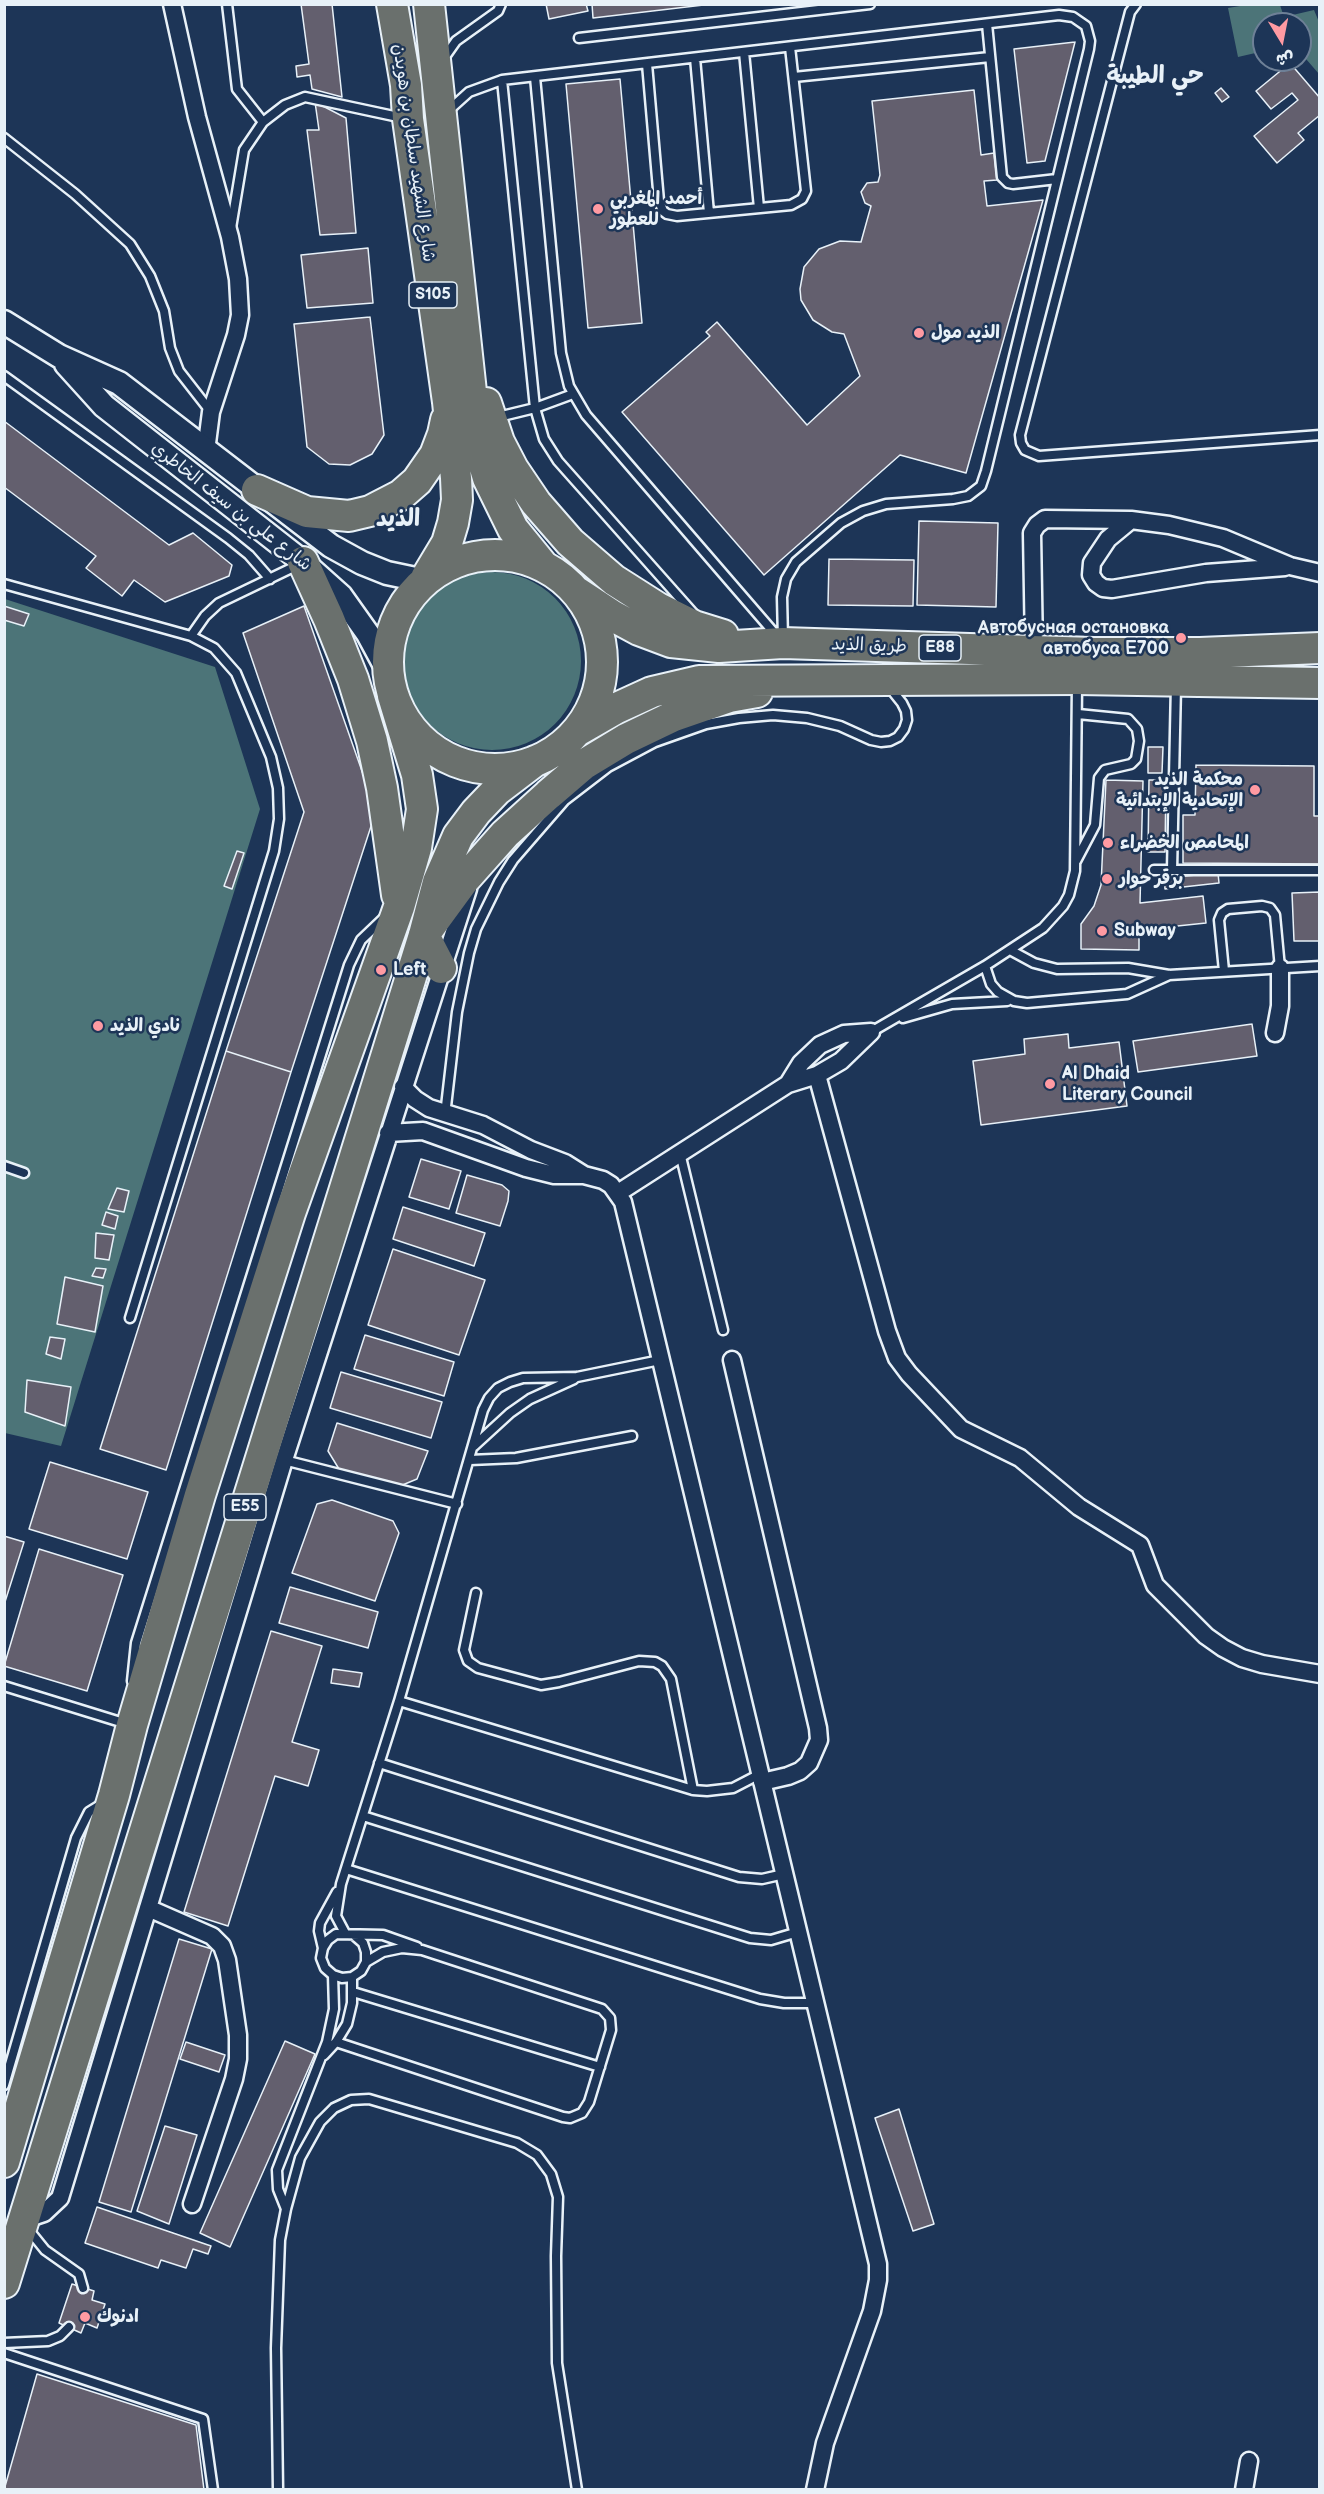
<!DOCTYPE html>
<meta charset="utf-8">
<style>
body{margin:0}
#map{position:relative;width:1324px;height:2494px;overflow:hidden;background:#1d3557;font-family:"Balsamiq Sans","Playpen Sans Arabic",sans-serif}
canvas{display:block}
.frame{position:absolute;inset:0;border:6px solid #e8f1f8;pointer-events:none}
.north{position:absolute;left:1252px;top:12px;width:60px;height:60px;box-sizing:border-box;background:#1d3557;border:2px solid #6e8097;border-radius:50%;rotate:170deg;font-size:16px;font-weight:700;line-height:24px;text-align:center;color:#e8f1f8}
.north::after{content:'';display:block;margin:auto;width:21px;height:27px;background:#ff9aa2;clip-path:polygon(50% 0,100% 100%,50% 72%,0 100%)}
</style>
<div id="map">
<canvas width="1324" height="2494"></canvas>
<div class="frame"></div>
<div class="north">ش</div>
</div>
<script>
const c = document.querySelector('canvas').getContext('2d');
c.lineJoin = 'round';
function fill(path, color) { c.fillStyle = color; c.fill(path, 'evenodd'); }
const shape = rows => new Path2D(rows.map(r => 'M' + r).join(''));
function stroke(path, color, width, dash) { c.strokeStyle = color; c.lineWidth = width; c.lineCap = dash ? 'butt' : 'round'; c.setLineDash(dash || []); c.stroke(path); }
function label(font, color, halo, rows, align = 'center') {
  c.font = font + ' "Balsamiq Sans","Playpen Sans Arabic",sans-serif'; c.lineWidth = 5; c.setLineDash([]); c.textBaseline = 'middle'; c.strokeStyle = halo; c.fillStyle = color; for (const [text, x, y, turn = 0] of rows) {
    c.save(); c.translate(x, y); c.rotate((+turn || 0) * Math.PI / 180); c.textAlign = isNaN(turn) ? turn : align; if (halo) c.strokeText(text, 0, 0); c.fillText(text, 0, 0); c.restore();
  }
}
fill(shape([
 [1252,4,1280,5,1284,17,1314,10,1319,22,1319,74,1300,52,1300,24,1264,24,1264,51,1238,57,1228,8],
 '403 661a89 89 0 1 1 178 0a89 89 0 1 1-178 0Z',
 [5,599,215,667,260,809,61,1446,5,1433]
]), '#4c7478');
const building = shape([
 [301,4,332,4,342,97,312,89,310,75,297,77,296,66,309,64,301,4],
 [546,4,586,4,588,11,549,19,546,4],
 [592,4,712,4,593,18,592,4],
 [1075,42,1045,161,1027,163,1014,49,1075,42],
 [1290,63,1320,98,1320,115,1298,133,1304,140,1277,163,1254,136,1298,100,1292,93,1271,109,1256,91,1290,63],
 [620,79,642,323,588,328,566,84,620,79],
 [1221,88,1229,97,1222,102,1215,93,1221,88],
 [974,90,981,155,994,153,997,180,984,181,987,206,1043,200,966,473,900,455,764,575,622,412,710,336,706,332,717,322,807,425,860,376,844,334,832,332,813,320,801,300,800,289,804,267,819,249,840,241,861,242,871,206,865,203,861,192,867,183,878,182,880,175,872,101,974,90],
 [315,102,346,118,356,233,320,235,307,130,319,130,315,102],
 [368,248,373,303,307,308,301,255,368,248],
 [370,317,384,435,372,454,350,465,329,464,307,447,294,324,370,317],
 [4,421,169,545,193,533,232,565,229,576,165,602,134,580,122,596,86,568,96,556,4,487,4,421],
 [919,521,998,523,996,607,917,605,919,521],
 [829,559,914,560,913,606,828,605,829,559],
 [4,606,29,614,24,626,4,620,4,606],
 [304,606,376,811,291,1072,226,1051,304,812,243,633,304,606],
 [1148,747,1163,747,1162,773,1148,773,1148,747],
 [1196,765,1314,766,1314,816,1320,816,1320,864,1183,863,1183,815,1195,815,1196,765],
 [1106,780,1143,781,1140,903,1203,896,1206,923,1139,930,1139,950,1081,949,1081,924,1094,906,1101,885,1106,780],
 [1149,780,1166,780,1165,852,1148,852,1149,780],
 [237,851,244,853,232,889,224,886,237,851],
 [1218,873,1219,883,1165,889,1164,878,1218,873],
 [1320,892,1320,941,1294,941,1292,893,1320,892],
 [1252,1024,1257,1056,1138,1072,1133,1041,1252,1024],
 [1068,1034,1069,1048,1119,1042,1127,1106,981,1125,973,1061,1025,1054,1024,1039,1068,1034],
 [226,1051,291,1072,166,1470,100,1449,226,1051],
 [421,1159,461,1171,449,1209,409,1197,421,1159],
 [467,1175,502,1185,509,1191,508,1201,500,1226,456,1213,467,1175],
 [117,1188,129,1191,124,1212,108,1209,117,1188],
 [403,1207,485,1233,474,1266,393,1239,403,1207],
 [106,1212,118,1216,115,1229,102,1225,106,1212],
 [96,1233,114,1235,109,1260,95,1258,96,1233],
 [393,1249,485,1280,459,1355,368,1325,393,1249],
 [96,1268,106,1269,103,1278,92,1276,96,1268],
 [65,1277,103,1286,95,1332,57,1324,65,1277],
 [365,1335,454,1362,444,1396,354,1369,365,1335],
 [50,1337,65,1339,61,1359,46,1354,50,1337],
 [341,1372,442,1402,431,1438,330,1408,341,1372],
 [27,1380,71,1387,65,1426,25,1412,27,1380],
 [337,1423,428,1451,417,1479,400,1486,339,1469,328,1451,337,1423],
 [50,1462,148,1492,127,1559,29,1529,50,1462],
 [332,1500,393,1521,399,1533,375,1601,292,1573,317,1504,332,1500],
 [4,1536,24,1542,4,1605,4,1536],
 [39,1549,123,1575,87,1691,4,1666,39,1549],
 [290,1587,378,1612,368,1648,279,1623,290,1587],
 [271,1631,322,1646,292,1742,319,1750,308,1786,275,1776,228,1926,184,1912,271,1631],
 [333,1669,362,1673,359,1687,331,1683,333,1669],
 [179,1939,212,1949,131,2212,99,2202,179,1939],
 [285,2041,315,2054,230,2247,200,2233,285,2041],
 [186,2042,225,2055,219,2072,180,2059,186,2042],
 [899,2109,934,2224,913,2231,875,2118,899,2109],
 [165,2126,197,2135,169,2224,137,2211,165,2126],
 [97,2207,211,2246,208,2254,193,2249,186,2268,161,2260,158,2268,85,2243,97,2207],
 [72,2284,94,2291,92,2300,105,2304,97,2328,85,2323,81,2333,59,2323,72,2284],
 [37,2374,196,2425,204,2490,4,2490,37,2374]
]);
fill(building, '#635f6e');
stroke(building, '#e8f1f8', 1.5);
const lane = shape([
 [227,4,237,89,263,122],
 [1136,4,1130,12,1020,435,1021,443,1025,450,1039,456,1320,435],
 [987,24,1002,177,1008,183,1013,184,1057,179],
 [579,38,870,4],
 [744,52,759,208],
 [444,58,456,41,498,11,501,4],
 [695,58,709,213],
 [647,64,659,201,663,211,667,214,677,216,791,205,802,199,806,191,790,47],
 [535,77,561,353,569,386,586,415,776,635],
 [794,77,990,57],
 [502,80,535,408,544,439,558,461,693,613],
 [449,110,469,92,502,80,1059,15,1073,17,1086,26,1090,41,1089,49,986,471,981,486,968,496,953,499,886,504,863,511,841,523,796,562,786,579,782,597,783,639],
 [4,138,75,194,130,244,150,276,164,311,170,348,179,371,211,412],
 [231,228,244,150,263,122,285,105,305,97,403,118],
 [4,376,228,538,249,555,270,579],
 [498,417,535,408,573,394],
 [4,584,191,636,214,648,236,673,271,757,278,788,279,819,274,851,130,1318],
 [191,636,205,616,219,603,300,564],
 [1076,861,1095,825,1099,778,1105,770,1131,764,1136,759,1139,741,1137,729,1128,719,1078,714],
 [1154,870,1320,870],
 [1172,870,1176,685],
 [1010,950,1034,963,1057,969,1128,968,1169,975,1320,966],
 [985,966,991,984,998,992,1014,1001,1027,1003,1127,994,1169,975],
 [1224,971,1219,920,1222,913,1228,909,1262,906,1270,908,1275,915,1280,968],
 [903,1018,952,1004,1007,1001],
 [871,1032,985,966,1043,928,1063,906,1069,895,1075,871,1077,685],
 [445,1115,457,1012,469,953,476,929,499,882,513,860,565,800,608,767,655,742,706,724,739,718,773,715,807,718,840,726,871,740,881,742,890,741,898,737,904,729,907,720,906,711,902,703,890,688],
 [680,1153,723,1330],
 [4,1166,24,1173],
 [474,1446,510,1413,530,1399,574,1379],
 [284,1460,457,1504],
 [470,1460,516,1458,632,1436],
 [476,1593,464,1650,468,1661,478,1668,541,1685,559,1682,639,1661,655,1662,662,1666,671,1679,693,1790],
 [132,1681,136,1643,349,965,361,940,384,918],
 [4,1686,127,1724],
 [399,1701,693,1790,707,1791,733,1788,760,1774],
 [379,1763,739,1877,762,1879,784,1874],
 [363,1816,750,1938,771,1940,798,1932],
 [346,1869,760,1999,784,2003,815,2003],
 [345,1933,336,1916,341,1884,399,1701,483,1410,489,1398,498,1388,510,1382,523,1378,577,1377,660,1360],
 [355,1936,363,1943,366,1952,366,1962,361,1971,352,1977,342,1978,333,1975,325,1968,321,1958,323,1948,328,1940,336,1934,383,1935,417,1947],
 [323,1948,319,1931,320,1923,337,1892],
 [353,1992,600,2067],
 [336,2042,563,2117,570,2118,582,2113,589,2102,611,2030,610,2018,602,2009,422,1950,402,1948,383,1952,366,1962],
 [324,2055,336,2042,347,2024,352,2003,352,1977],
 [4,2085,76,1838,89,1812,102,1804],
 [286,2209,278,2189,277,2170,327,2042,334,2009,333,1975],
 [28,2229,45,2250,79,2274,83,2288],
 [4,2343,48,2341,60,2336,69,2327],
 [4,2353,203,2419,213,2490],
 [278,2490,276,2348,280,2240,286,2209,300,2158,320,2122,334,2108,351,2100,369,2099,517,2143,537,2155,551,2174,558,2197,556,2256,557,2363,577,2490]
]);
const street = shape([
 [172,4,197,117,230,237,238,279,240,315,236,335,211,412,206,451],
 [1131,520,1108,539,1092,563,1091,575,1096,583,1103,588,1112,589,1206,573,1285,567],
 [1034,651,1032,533,1037,525,1045,519,1131,520,1169,525,1223,538,1290,566,1320,573],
 [1275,1033,1280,1006,1280,968],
 [817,1075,887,1331,897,1358,909,1374,961,1429,1020,1458,1079,1507,1140,1545,1155,1585,1206,1636,1223,1648,1242,1658,1262,1664,1320,1674],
 [788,1084,801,1063,820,1045,844,1034,871,1032],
 [403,1087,415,1099,429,1108,483,1125,531,1150,565,1163,584,1175,603,1180,611,1185,623,1202,878,2264,878,2280,872,2311,825,2443,815,2490],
 [388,1133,423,1131,526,1168,554,1175,584,1175],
 [618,1193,788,1084,817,1075,841,1061,871,1032],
 [732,1360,818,1728,819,1740,809,1763,800,1771,788,1776,762,1782],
 [148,1908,212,1936,222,1946,227,1960,238,2035,238,2059,234,2079,192,2204],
 [23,2220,44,2213,60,2198,284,1460,468,889],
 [1244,2490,1249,2461]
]);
const secondary = shape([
 [4,322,59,356,119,383,331,546,362,563,387,573,425,581],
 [66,364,104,406,303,562,341,596,368,634,388,671]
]);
const highway = shape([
 [392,4,406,85,408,119,448,402,456,478,457,500,453,523,447,543,426,578],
 [429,4,476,438,488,478,513,529,544,567],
 [486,403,499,442,513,469,536,503,570,542,614,580,658,608,694,626,723,635],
 [257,490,307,512,349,516,370,511,401,495,417,481,435,455,443,434,446,420],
 '388 662a107 107 0 1 1 214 0a107 107 0 1 1-214 0Z',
 [303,562,329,619,353,679,372,741,382,788,397,895],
 [575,591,613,616,639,630,671,642,719,647,783,643,1094,653,1200,653,1320,648],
 [577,731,617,708,652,692,699,681,1077,679,1320,683],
 [441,968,424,935,465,879,505,834,548,795,583,765,626,739,674,716,729,697,757,692],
 [4,2162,114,1795,132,1725,200,1495,290,1213,399,907,416,848,422,809,417,775,393,696],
 [4,2283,424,935,438,882,458,836,476,812,497,790,535,761]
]);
stroke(lane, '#e8f1f8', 13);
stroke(street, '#e8f1f8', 21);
stroke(secondary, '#e8f1f8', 27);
stroke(highway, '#e8f1f8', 34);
stroke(lane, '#1d3557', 8);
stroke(street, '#1d3557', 16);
stroke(secondary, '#1d3557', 22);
stroke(highway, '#6a706d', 30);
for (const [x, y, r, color] of [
 [598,209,6,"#ff9aa2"],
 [919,333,6,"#ff9aa2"],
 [1181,638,6,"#ff9aa2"],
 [1255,790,6,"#ff9aa2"],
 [1108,843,6,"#ff9aa2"],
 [1107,879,6,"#ff9aa2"],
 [1102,931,6,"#ff9aa2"],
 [381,970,6,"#ff9aa2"],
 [98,1026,6,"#ff9aa2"],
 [1050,1084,6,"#ff9aa2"],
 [85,2317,6,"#ff9aa2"]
]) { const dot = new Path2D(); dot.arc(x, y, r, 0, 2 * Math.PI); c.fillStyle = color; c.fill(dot); stroke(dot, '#1d3557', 2); }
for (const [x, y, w] of [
 [433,295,48],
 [940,648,42],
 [245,1507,42]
]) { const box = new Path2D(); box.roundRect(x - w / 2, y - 13, w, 26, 4.5); c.fillStyle = '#1d3557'; c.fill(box); stroke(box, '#e8f1f8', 1.5); }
label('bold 16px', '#e8f1f8', null, [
 ["S105",433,295],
 ["E88",940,648],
 ["E55",245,1507]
]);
label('18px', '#e8f1f8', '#1d3557', [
 ["شارع الشهيد سلطان بن هويدن",413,153,82],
 ["شارع علي بن سيف الخاطري",231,507,38],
 ["طريق الذيد",869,646,2]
]);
label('bold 18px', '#e8f1f8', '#1d3557', [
 ["أحمد المغربي",610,199],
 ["للعطور",610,220],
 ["الذيد مول",931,333],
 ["Автобусная остановка",1169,628,"right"],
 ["автобуса Е700",1169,649,"right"],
 ["محكمة الذيد",1243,780,"right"],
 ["الإتحادية الإبتدائية",1243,801,"right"],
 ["المحامص الخضراء",1120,843],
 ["برقر حوار",1119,879],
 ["Subway",1114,931],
 ["Left",393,970],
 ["نادي الذيد",110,1026],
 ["Al Dhaid",1062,1074],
 ["Literary Council",1062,1095],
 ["ادنوك",97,2317]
], 'left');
label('bold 24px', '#e8f1f8', '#1d3557', [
 ["حي الطيبة",1155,77],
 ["الذيد",398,520]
]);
</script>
